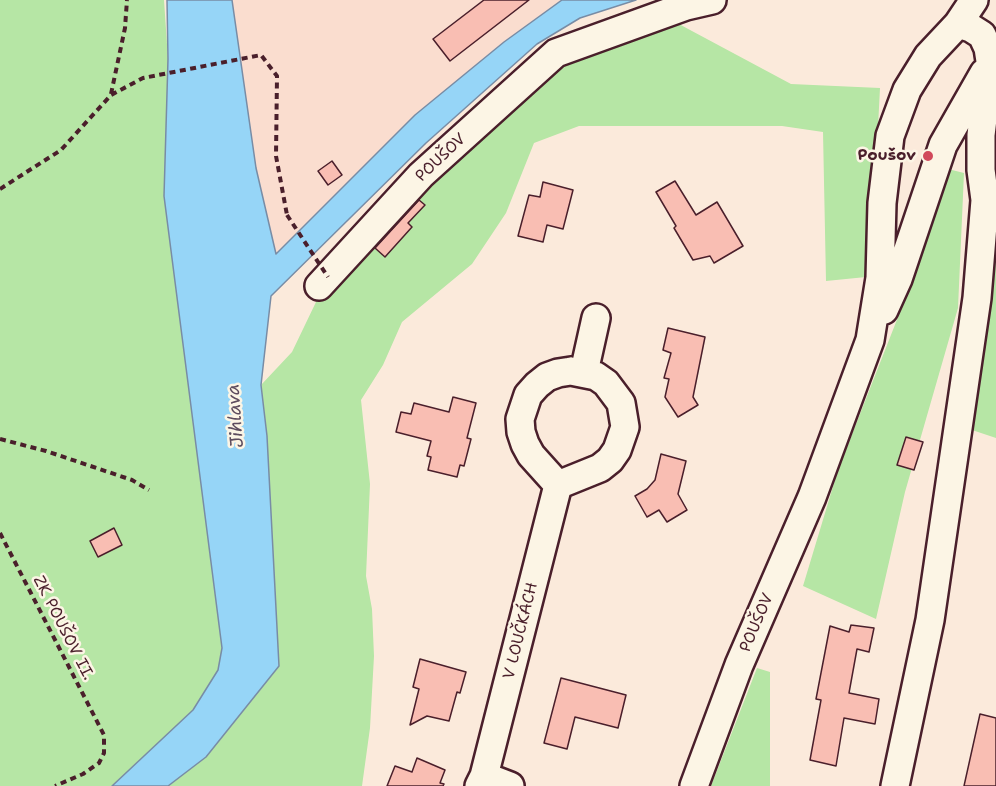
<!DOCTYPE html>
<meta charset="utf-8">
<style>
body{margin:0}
canvas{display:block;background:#fbeadb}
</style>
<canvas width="996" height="786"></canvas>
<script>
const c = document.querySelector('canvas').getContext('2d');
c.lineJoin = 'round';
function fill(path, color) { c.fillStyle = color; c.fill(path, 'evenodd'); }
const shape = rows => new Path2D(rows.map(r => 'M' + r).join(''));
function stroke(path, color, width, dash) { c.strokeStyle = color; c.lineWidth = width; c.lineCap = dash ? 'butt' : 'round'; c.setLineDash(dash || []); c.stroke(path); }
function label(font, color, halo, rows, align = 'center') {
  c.font = font + ' "Shantell Sans",sans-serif'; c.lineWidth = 5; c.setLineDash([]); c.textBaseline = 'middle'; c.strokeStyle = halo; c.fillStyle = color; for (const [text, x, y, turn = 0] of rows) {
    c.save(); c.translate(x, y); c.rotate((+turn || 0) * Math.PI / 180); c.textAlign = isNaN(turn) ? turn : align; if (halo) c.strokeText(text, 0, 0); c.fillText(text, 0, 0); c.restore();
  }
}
fill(shape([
 [232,0,562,0,504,42,415,115,275,254,256,168]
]), '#faddcf');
fill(shape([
 [0,0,164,0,168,59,164,196,222,648,218,670,193,710,112,786,0,786],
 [677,23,791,84,880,88,874,205,866,277,826,281,823,132,782,126,579,126,534,143,506,213,472,264,402,322,383,365,361,400,370,484,366,576,372,609,374,656,370,728,362,786,168,786,206,757,279,666,267,436,261,385,292,352,328,277,562,59],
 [948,169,964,173,958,308,905,492,876,619,803,586,838,470,909,289],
 [996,216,996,438,966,428],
 [757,668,770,672,770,786,711,786]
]), '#b6e6a5');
const water = shape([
 [167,0,232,0,256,168,276,254,415,115,504,42,562,0,636,0,580,18,537,44,426,143,271,296,261,385,267,436,279,666,206,757,168,786,112,786,193,710,218,670,222,648,164,196,168,59,167,0]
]);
fill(water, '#96d5f7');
stroke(water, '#788ca5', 1.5);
const building = shape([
 [484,0,529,0,450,61,433,39,484,0],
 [332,161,342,175,328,185,318,171,332,161],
 [675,181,696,215,717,202,743,246,714,263,710,256,693,260,674,228,676,226,656,192,675,181],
 [543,182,573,190,563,229,547,225,543,242,518,236,529,195,540,197,543,182],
 [419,200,425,205,408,223,412,227,385,257,375,248,419,200],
 [668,328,705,337,693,397,698,405,678,417,665,397,669,379,664,378,671,353,663,350,668,328],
 [453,397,476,403,467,438,471,439,464,466,460,465,457,477,428,470,431,457,427,456,431,441,396,432,401,412,411,414,414,403,449,412,453,397],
 [906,437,923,442,914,470,897,465,906,437],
 [661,454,686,461,678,494,687,510,667,522,659,510,647,517,635,496,647,489,655,480,661,454],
 [114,528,122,545,98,557,90,541,114,528],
 [851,625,874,628,869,652,857,649,849,693,879,699,875,724,844,718,836,766,810,760,821,700,816,699,830,626,849,632,851,625],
 [420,659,466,672,460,693,457,692,449,721,427,716,410,725,419,689,413,687,420,659],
 [561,678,626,695,618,728,575,717,567,749,544,743,561,678],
 [980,714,996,718,996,786,964,786,980,714],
 [417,758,445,770,440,783,444,784,443,786,387,786,395,766,412,772,417,758]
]);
fill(building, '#f9beb3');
stroke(building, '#4a1f2b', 1.5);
const minor = shape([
 [319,286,421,175,556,53,686,6,712,0],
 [884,310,898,279,943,145,984,73],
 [571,371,596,376,606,383,621,403,625,427,617,450,610,460,600,468,558,485,531,455,525,444,521,432,520,419,528,395,537,385,547,377,558,373,571,371],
 [584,372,596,318],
 [484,776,510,786],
 [479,786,484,776,558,485],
 [694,786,739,665,812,497,870,340,880,278,882,203,890,136,907,90,928,56,958,24,974,0],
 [895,786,930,620,977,298,985,200,981,170,981,135,990,61,988,48,982,35,971,28,958,24]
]);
stroke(minor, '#4a1f2b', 32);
stroke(shape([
 [111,94,125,28,127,0],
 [0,189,61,150,111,95,143,78,261,55,277,76,276,156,287,215],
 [0,439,46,451,132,480,149,490],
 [0,533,104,735,104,753,99,763,83,774,55,786]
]), '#4a1f2b', 4, [6, 4.5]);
stroke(minor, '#fcf5e5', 27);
stroke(shape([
 [287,215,328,277]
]), '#4a1f2b', 4, [6, 4.5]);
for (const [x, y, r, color] of [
 [928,156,6,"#d1495b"]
]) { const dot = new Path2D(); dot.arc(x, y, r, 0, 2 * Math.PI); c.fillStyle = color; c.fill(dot); stroke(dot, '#fcf5e5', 2); }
label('bold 16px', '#4a1f2b', '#fcf5e5', [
 ["Poušov",916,156]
], 'right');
label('16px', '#4a1f2b', '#fcf5e5', [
 ["POUŠOV",441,158,-43],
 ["POUŠOV",757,623,-67],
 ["ZK POUŠOV II.",63,628,63],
 ["V LOUČKÁCH",521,631,-76]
]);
label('italic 18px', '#5d4c5e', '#fcf5e5', [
 ["Jihlava",236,416,-94]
]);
</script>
